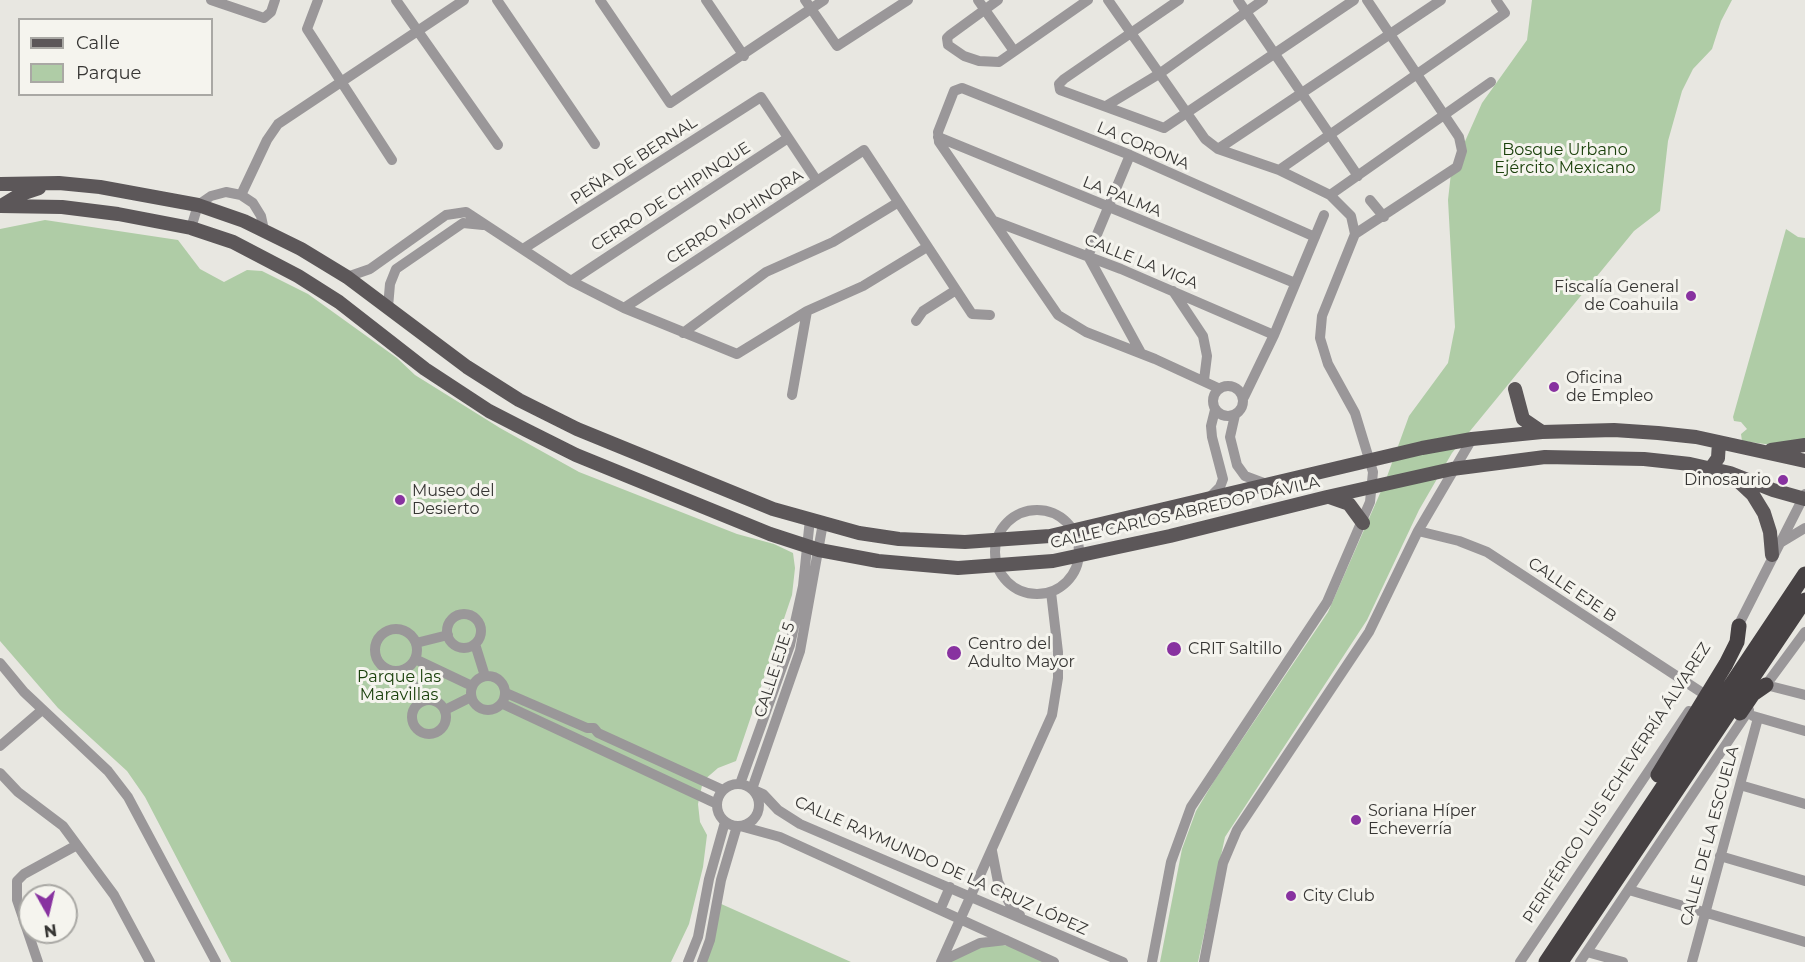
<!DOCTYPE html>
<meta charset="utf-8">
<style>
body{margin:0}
#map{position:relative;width:1805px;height:962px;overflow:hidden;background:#e8e7e1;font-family:Montserrat,sans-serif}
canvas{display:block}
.legend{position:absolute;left:18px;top:18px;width:195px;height:78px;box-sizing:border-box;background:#f5f4ee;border:2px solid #a9a8a4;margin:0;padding:8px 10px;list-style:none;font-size:18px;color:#373634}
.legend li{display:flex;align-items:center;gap:12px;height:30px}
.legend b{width:30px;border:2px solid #a9a8a4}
.north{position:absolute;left:18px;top:884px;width:60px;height:60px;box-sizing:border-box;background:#f5f4ee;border:2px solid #a9a8a4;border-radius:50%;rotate:172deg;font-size:16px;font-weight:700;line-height:24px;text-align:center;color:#373634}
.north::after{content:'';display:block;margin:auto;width:21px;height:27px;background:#8832a0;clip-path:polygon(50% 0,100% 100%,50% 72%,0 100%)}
</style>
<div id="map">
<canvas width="1805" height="962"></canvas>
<ul class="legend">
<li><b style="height:8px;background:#5c5759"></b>Calle</li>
<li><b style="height:16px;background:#afcca6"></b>Parque</li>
</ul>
<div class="north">N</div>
</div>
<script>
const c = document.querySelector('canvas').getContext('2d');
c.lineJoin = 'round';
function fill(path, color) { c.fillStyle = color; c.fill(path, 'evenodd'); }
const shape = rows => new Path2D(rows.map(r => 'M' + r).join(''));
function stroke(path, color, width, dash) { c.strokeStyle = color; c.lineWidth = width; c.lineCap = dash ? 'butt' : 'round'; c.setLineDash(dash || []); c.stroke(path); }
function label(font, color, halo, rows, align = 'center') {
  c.font = font + ' Montserrat,sans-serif'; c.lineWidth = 6; c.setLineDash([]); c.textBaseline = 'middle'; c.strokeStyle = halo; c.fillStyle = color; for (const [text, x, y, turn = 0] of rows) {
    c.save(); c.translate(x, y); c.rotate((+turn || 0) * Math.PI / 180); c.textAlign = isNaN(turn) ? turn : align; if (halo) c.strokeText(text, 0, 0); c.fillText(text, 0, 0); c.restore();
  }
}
fill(shape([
 [1532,0,1732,0,1721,21,1712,49,1693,69,1682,91,1668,141,1660,211,1634,231,1452,453,1419,510,1367,620,1225,837,1198,962,1160,962,1182,849,1196,811,1214,781,1328,612,1385,482,1409,416,1448,363,1455,327,1448,200,1451,173,1482,103,1527,40],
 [45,220,178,240,200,269,224,282,247,270,262,271,308,294,397,358,415,375,500,428,579,472,737,534,774,544,793,553,795,568,792,595,736,761,718,768,703,781,698,804,700,822,707,835,703,867,689,924,671,962,231,962,145,797,127,771,58,708,0,641,0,229],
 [1786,229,1798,237,1805,238,1805,442,1773,445,1742,441,1741,434,1747,429,1741,422,1734,421,1733,417],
 [719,903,851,962,702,962],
 [988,943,1010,946,1051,962,950,962]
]), '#afcca6');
stroke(shape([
 [211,0,264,18,271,12,275,0],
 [318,0,307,29,392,160],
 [396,0,498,145],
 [497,0,595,144],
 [600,0,670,103,824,0],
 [706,0,744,56],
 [805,0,837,46,908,0],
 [978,0,1014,51],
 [998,0,950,35,947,38,948,45,964,56,979,61,999,62,1088,0],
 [1108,0,1205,139,1218,149,1279,170,1330,195,1351,216,1355,234,1322,316,1320,338,1328,364,1355,413,1373,472,1370,502,1327,602,1191,807,1171,862,1152,962],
 [1179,0,1064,79,1059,84,1060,90,1164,128,1354,0],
 [1238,0,1358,176],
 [1106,106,1159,74,1263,0],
 [938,137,1295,283],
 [1218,149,1441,0],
 [1130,155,1088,256,1141,353],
 [1279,170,1505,13,1496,0],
 [241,195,267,140,278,124,464,0],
 [1330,195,1491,82],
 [1370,200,1384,217],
 [994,221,1121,269,1274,335],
 [191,228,198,205,211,196,226,192,241,195,253,203,261,216,264,230],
 [1355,234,1457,167,1462,151,1459,137,1367,0],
 [523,249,761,97,817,181],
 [347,277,370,269,446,215,466,212,571,281,624,308,737,354,807,311,863,286,927,247],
 [571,281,788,138],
 [1173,291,1203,336,1207,356,1204,380],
 [388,307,390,284,396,269,463,223,483,225],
 [624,308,864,150,972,314,990,315],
 [916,321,923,311,956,290],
 [683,333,766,272,833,242,897,203],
 '1213 401a15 15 0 1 1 30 0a15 15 0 1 1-30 0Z',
 [1218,388,1155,359,1086,332,1058,315,939,142,938,132,954,91,962,88,1130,155,1315,237],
 [792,395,807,311],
 [1244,397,1274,335,1324,215],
 [1235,415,1230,437,1237,465,1245,476,1269,485],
 [1209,498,1220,487,1223,479,1212,437,1211,426,1215,410],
 '995 552a42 42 0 1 1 84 0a42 42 0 1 1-84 0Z',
 [1418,531,1459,541,1487,552,1701,692],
 [1780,543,1805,528],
 '447 631a17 17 0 1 1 34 0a17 17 0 1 1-34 0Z',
 '375 650a21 21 0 1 1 42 0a21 21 0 1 1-42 0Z',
 [1736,630,1805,494],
 [416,643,448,635],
 [475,644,485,676],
 [415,659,472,686],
 [0,663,24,692,108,771,128,797,216,962],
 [406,669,421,702],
 '471 693a17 17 0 1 1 34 0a17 17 0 1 1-34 0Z',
 [1766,685,1805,695],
 [1763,689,1805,632],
 [506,693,587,728,594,728,598,733,723,790],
 '412 717a17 17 0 1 1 34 0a17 17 0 1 1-34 0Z',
 [503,704,717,804],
 [445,710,471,697],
 [1753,716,1805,731],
 [0,746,42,710],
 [0,773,18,792,63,826,114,895,150,962],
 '717 805a21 21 0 1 1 42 0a21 21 0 1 1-42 0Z',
 [740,784,790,645,803,586,810,519],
 [1740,785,1805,804],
 [752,789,800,651,823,523],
 [754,790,763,794,778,810,800,824,1123,962],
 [740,826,780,837,1054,962],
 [992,851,998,882,1010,904,1020,915],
 [1720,856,1805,881],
 [1629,890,1805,942],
 [940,910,950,887],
 [1587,952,1623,962],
 [942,961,980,943,1006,940],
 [38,962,17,900,17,881,24,874,77,845],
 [688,962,698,937,709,879,725,822],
 [702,962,710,940,721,880,737,826],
 [941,962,1052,715,1058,678,1058,652,1051,592],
 [1204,962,1223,863,1237,830,1369,632,1418,531,1472,439],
 [1520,962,1689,711],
 [1580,962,1749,710],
 [1692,962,1758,718]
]), '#9a9799', 10);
stroke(shape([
 [0,184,59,183,100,187,198,205,244,221,301,249,347,277,467,367,519,400,577,429,773,509,859,533,899,539,965,542,1050,536,1422,448,1472,439,1542,432,1614,430,1658,433,1696,437,1805,461],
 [0,206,62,207,118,214,191,228,233,242,298,276,339,302,425,369,489,411,526,430,576,455,770,534,819,550,878,561,958,568,1053,561,1170,536,1327,497,1452,469,1545,457,1644,459,1690,464,1730,473,1773,490,1805,499],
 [1,206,21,194,39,188],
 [1515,389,1523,419,1542,432],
 [1771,450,1805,445],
 [1711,468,1718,458,1719,442],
 [1738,481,1753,495,1764,513,1770,532,1772,555],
 [1329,497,1349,504,1363,523]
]), '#5c5759', 14);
stroke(shape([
 [1740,713,1753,694,1766,685],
 [1658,775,1726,664,1737,642,1739,626],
 [1546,962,1805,574],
 [1561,962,1805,600]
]), '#464143', 15);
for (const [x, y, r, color] of [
 [1691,296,6,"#8832a0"],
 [1554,387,6,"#8832a0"],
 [1783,480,6,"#8832a0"],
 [400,500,6,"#8832a0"],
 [1174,649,8,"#8832a0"],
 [954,653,8,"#8832a0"],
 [1356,820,6,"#8832a0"],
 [1291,896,6,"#8832a0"]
]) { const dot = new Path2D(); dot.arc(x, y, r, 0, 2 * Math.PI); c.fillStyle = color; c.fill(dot); stroke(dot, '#f5f4ee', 2); }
label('16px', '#373634', '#f5f4ee', [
 ["LA CORONA",1143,146,23],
 ["PEÑA DE BERNAL",634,161,-33],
 ["CERRO DE CHIPINQUE",671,197,-33],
 ["LA PALMA",1122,197,22],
 ["CERRO MOHINORA",735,217,-33],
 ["CALLE LA VIGA",1141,262,22],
 ["CALLE CARLOS ABREDOP DÁVILA",1185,513,-13],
 ["CALLE EJE B",1572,590,34],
 ["CALLE EJE 5",775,670,-72],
 ["PERIFÉRICO LUIS ECHEVERRÍA ÁLVAREZ",1617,783,-57],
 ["CALLE DE LA ESCUELA",1710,836,-75],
 ["CALLE RAYMUNDO DE LA CRUZ LÓPEZ",941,866,24]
]);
label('16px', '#1b410c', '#f5f4ee', [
 ["Bosque Urbano",1565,150],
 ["Ejército Mexicano",1565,168],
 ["Parque las",399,677],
 ["Maravillas",399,695]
]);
label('16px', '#373634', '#f5f4ee', [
 ["Fiscalía General",1679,287,"right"],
 ["de Coahuila",1679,305,"right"],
 ["Oficina",1566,378],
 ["de Empleo",1566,396],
 ["Dinosaurio",1771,480,"right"],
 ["Museo del",412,491],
 ["Desierto",412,509],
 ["Centro del",968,644],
 ["Adulto Mayor",968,662],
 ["CRIT Saltillo",1188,649],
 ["Soriana Híper",1368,811],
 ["Echeverría",1368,829],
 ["City Club",1303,896]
], 'left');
</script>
